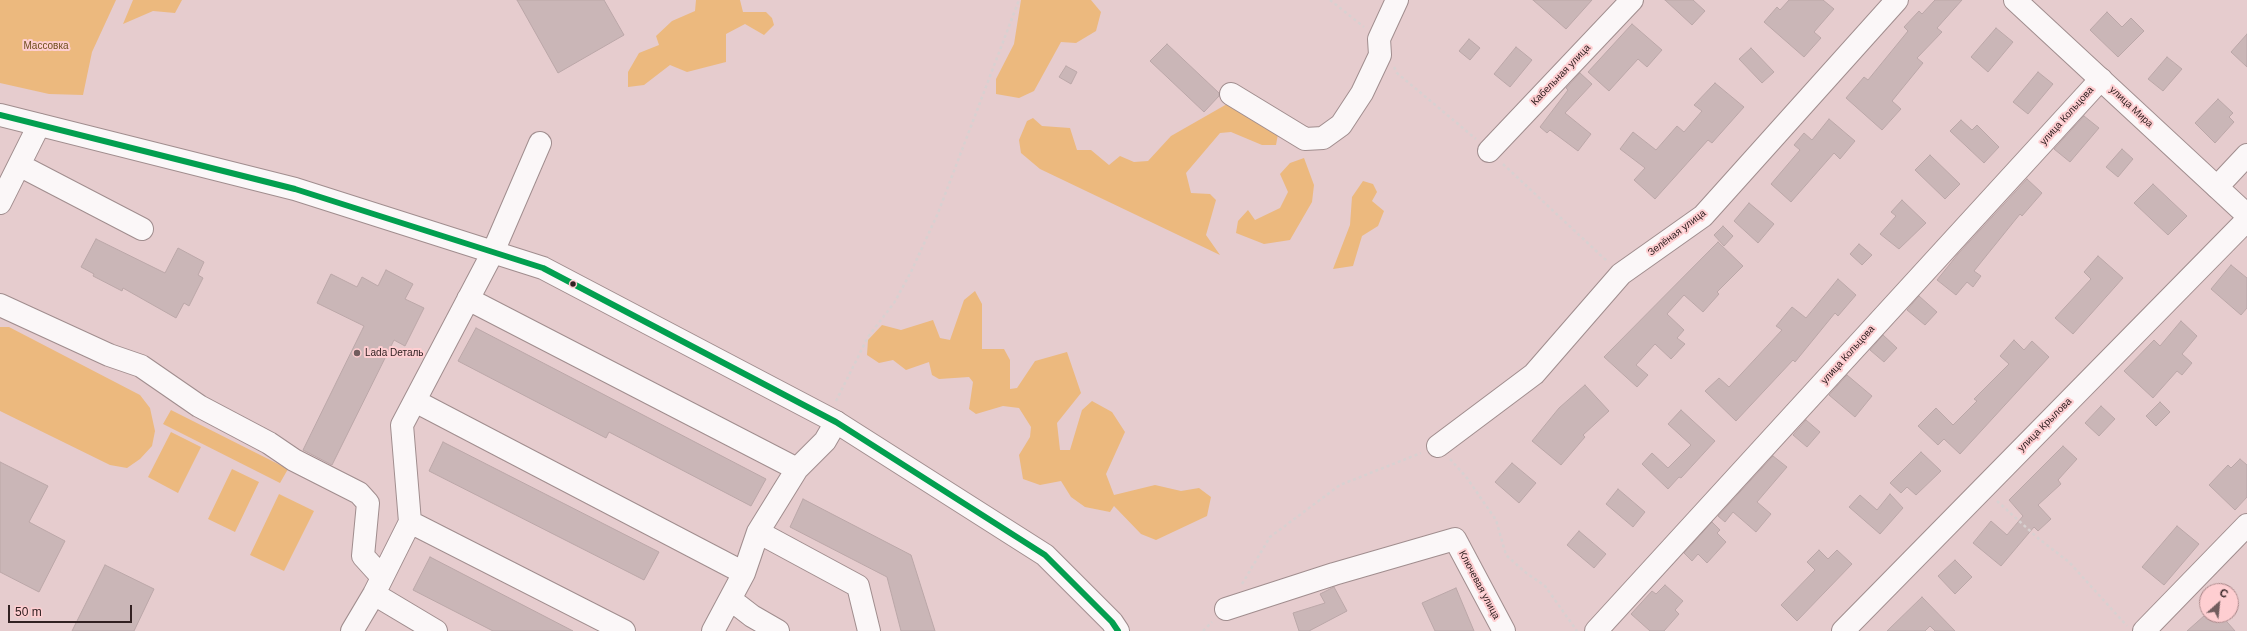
<!DOCTYPE html>
<meta charset="utf-8">
<style>
body{margin:0}
#map{position:relative;width:2247px;height:631px;overflow:hidden;background:#e6ccce;font-family:Arial,sans-serif}
canvas{display:block}
.north{position:absolute;left:2199px;top:583px;width:40px;height:40px;box-sizing:border-box;background:#feced1;border:1px solid #ac898b;border-radius:50%;rotate:27deg;font-size:11px;font-weight:700;line-height:16px;text-align:center;color:#322122}
.north::after{content:'';display:block;margin:auto;width:14px;height:18px;background:#715d5e;clip-path:polygon(50% 0,100% 100%,50% 72%,0 100%)}
.scale{position:absolute;left:8px;top:605px;width:124px;height:18px;box-sizing:border-box;border:2px solid #322122;border-top:0;padding-left:5px;font-size:12px;line-height:14px;white-space:nowrap;color:#322122;-webkit-text-stroke:3px #feced1;paint-order:stroke}
</style>
<div id="map">
<canvas width="2247" height="631"></canvas>
<div class="north">С</div>
<div class="scale">50 m</div>
</div>
<script>
const c = document.querySelector('canvas').getContext('2d');
c.lineJoin = 'round';
function fill(path, color) { c.fillStyle = color; c.fill(path, 'evenodd'); }
const shape = rows => new Path2D(rows.map(r => 'M' + r).join(''));
function stroke(path, color, width, dash) { c.strokeStyle = color; c.lineWidth = width; c.lineCap = dash ? 'butt' : 'round'; c.setLineDash(dash || []); c.stroke(path); }
function label(font, color, halo, rows, align = 'center') {
  c.font = font + ' Arial,sans-serif'; c.lineWidth = 4; c.setLineDash([]); c.textBaseline = 'middle'; c.strokeStyle = halo; c.fillStyle = color; for (const [text, x, y, turn = 0] of rows) {
    c.save(); c.translate(x, y); c.rotate((+turn || 0) * Math.PI / 180); c.textAlign = isNaN(turn) ? turn : align; if (halo) c.strokeText(text, 0, 0); c.fillText(text, 0, 0); c.restore();
  }
}
fill(shape([
 [0,0,116,0,92,52,83,95,49,94,0,83],
 [133,0,182,0,175,13,153,11,123,24],
 [696,0,740,0,743,12,766,12,772,18,774,25,764,35,745,24,726,34,726,62,687,72,670,65,644,85,628,87,628,72,639,53,659,45,656,36,672,21,695,11],
 [1021,0,1091,0,1101,12,1096,31,1076,43,1061,42,1034,91,1019,98,996,94,996,79,1014,44],
 [1227,104,1278,134,1276,145,1262,145,1231,132,1220,133,1186,173,1191,193,1210,194,1216,200,1206,235,1220,255,1040,169,1021,153,1019,140,1027,121,1033,118,1042,126,1070,128,1077,150,1091,150,1109,165,1120,156,1134,162,1148,161,1171,136],
 [1304,158,1314,185,1312,202,1290,240,1264,244,1236,233,1238,221,1248,210,1255,220,1280,208,1288,192,1280,174,1290,163],
 [1363,181,1373,184,1377,192,1372,201,1384,211,1378,226,1362,236,1353,266,1333,269,1350,225,1352,197],
 [975,291,982,304,982,349,1004,349,1010,360,1010,389,1017,388,1035,361,1067,352,1081,393,1057,423,1060,450,1070,450,1082,410,1092,401,1112,412,1125,432,1106,474,1114,495,1155,485,1181,491,1199,488,1211,497,1207,516,1156,540,1141,534,1114,506,1110,512,1085,507,1071,497,1061,481,1040,485,1023,479,1019,455,1030,437,1031,427,1019,408,1003,406,976,414,969,409,973,382,969,377,939,379,932,375,929,362,906,370,893,360,879,363,867,355,868,340,882,325,901,330,933,320,940,338,950,340,964,300],
 [0,327,9,327,140,395,150,408,155,431,152,446,140,459,127,468,110,465,0,411],
 [171,410,288,469,280,483,163,424],
 [171,432,201,447,178,493,148,477],
 [232,469,259,482,235,532,208,519],
 [279,494,314,511,284,571,250,555]
]), '#ecb97e');
const building = shape([
 [517,0,604,0,624,35,558,73,517,0],
 [1533,0,1592,0,1566,29,1533,0],
 [1665,0,1693,0,1705,11,1692,25,1665,0],
 [1789,0,1823,0,1834,9,1814,32,1821,38,1804,57,1764,22,1777,7,1780,10,1789,0],
 [1935,0,1962,0,1937,28,1942,32,1917,58,1923,63,1892,101,1901,109,1882,130,1846,98,1864,77,1868,80,1908,31,1904,27,1919,11,1922,14,1935,0],
 [2107,12,2122,27,2131,18,2144,31,2118,57,2090,30,2107,12],
 [1632,24,1662,50,1647,67,1638,59,1609,91,1588,72,1632,24],
 [1996,28,2013,42,1988,72,1971,57,1996,28],
 [2247,34,2247,67,2231,52,2247,34],
 [1469,39,1480,48,1470,60,1459,51,1469,39],
 [1167,44,1219,93,1219,96,1204,112,1150,61,1167,44],
 [1516,47,1532,60,1510,87,1494,74,1516,47],
 [1751,48,1774,72,1762,83,1739,59,1751,48],
 [2167,57,2182,69,2163,91,2148,79,2167,57],
 [1066,66,1077,72,1071,84,1059,77,1066,66],
 [2038,72,2053,84,2028,114,2013,102,2038,72],
 [1580,73,1592,84,1565,113,1591,134,1578,151,1550,130,1547,133,1540,127,1568,90,1566,88,1580,73],
 [1715,83,1744,107,1712,143,1708,140,1655,199,1634,180,1645,168,1620,149,1633,132,1656,150,1677,126,1684,132,1702,111,1694,105,1715,83],
 [2218,99,2233,113,2229,117,2234,122,2215,143,2195,123,2218,99],
 [2084,116,2099,128,2070,162,2054,149,2084,116],
 [1829,119,1855,141,1840,159,1834,153,1791,202,1771,184,1800,150,1794,145,1804,133,1812,140,1829,119],
 [1961,120,1972,130,1977,125,1999,147,1984,163,1950,131,1961,120],
 [2122,149,2133,159,2118,177,2106,167,2122,149],
 [1930,155,1960,184,1945,199,1915,170,1930,155],
 [2027,179,2042,193,2022,216,2020,214,1974,271,1981,276,1973,287,1967,282,1956,295,1937,280,1958,254,2027,179],
 [2153,184,2187,216,2168,235,2134,203,2153,184],
 [1902,200,1926,223,1899,249,1880,234,1896,216,1891,212,1902,200],
 [1749,203,1774,224,1758,243,1734,221,1749,203],
 [1723,226,1733,236,1724,246,1714,235,1723,226],
 [96,239,165,273,178,248,204,262,198,275,203,278,189,306,184,303,176,318,123,288,122,291,93,276,94,274,81,267,96,239],
 [1718,242,1743,266,1717,292,1719,294,1703,312,1684,295,1667,314,1684,330,1677,338,1685,344,1671,359,1655,344,1636,365,1648,375,1637,387,1604,357,1718,242],
 [1859,244,1872,255,1862,265,1850,254,1859,244],
 [2098,256,2123,278,2073,334,2055,318,2091,279,2084,272,2098,256],
 [2231,265,2247,278,2247,308,2241,315,2211,289,2231,265],
 [386,270,413,284,405,299,424,308,405,346,394,340,332,465,303,450,364,326,317,303,331,274,357,287,362,277,378,286,386,270],
 [1838,279,1856,295,1838,316,1835,313,1795,362,1793,360,1736,421,1705,391,1719,378,1729,387,1782,330,1776,326,1792,307,1806,318,1838,279],
 [1919,296,1937,312,1925,325,1907,310,1919,296],
 [2181,321,2197,336,2182,354,2192,363,2182,375,2177,371,2153,398,2124,371,2154,340,2160,346,2181,321],
 [476,328,766,479,751,506,609,432,606,438,458,361,476,328],
 [1883,335,1897,348,1884,362,1870,350,1883,335],
 [2014,340,2024,350,2032,341,2049,357,1960,454,1944,439,1938,445,1918,426,1936,408,1953,425,1977,401,1974,399,2009,364,2000,356,2014,340],
 [1847,375,1872,396,1855,417,1829,395,1847,375],
 [1585,385,1609,411,1583,435,1585,437,1561,465,1532,441,1559,408,1585,385],
 [2160,402,2170,412,2156,426,2146,416,2160,402],
 [2101,406,2115,419,2099,436,2085,423,2101,406],
 [1681,410,1715,441,1681,478,1679,477,1668,489,1642,464,1652,453,1668,468,1691,445,1668,424,1681,410],
 [1806,420,1820,432,1807,447,1793,435,1806,420],
 [443,442,659,552,644,580,429,471,443,442],
 [2063,446,2077,459,2058,480,2061,484,2038,505,2051,519,2038,531,2034,527,2001,566,1973,543,1991,521,2007,535,2023,516,2009,500,2063,446],
 [1921,452,1941,471,1916,495,1907,487,1901,493,1890,483,1921,452],
 [1773,456,1787,467,1757,502,1771,514,1756,532,1733,512,1725,522,1718,516,1773,456],
 [2240,459,2247,465,2247,497,2235,510,2209,485,2228,465,2231,468,2240,459],
 [0,462,48,486,29,522,65,541,39,592,0,572,0,462],
 [1512,463,1536,483,1519,503,1495,482,1512,463],
 [1618,489,1645,512,1633,527,1606,504,1618,489],
 [1890,494,1903,508,1880,534,1849,507,1860,495,1877,510,1890,494],
 [803,499,911,555,935,631,901,631,887,577,790,527,803,499],
 [1712,522,1720,530,1717,533,1726,542,1707,563,1698,554,1692,561,1684,553,1712,522],
 [2177,526,2199,544,2164,585,2142,567,2177,526],
 [1579,531,1606,554,1594,568,1567,545,1579,531],
 [1819,550,1828,559,1837,550,1852,564,1797,621,1781,605,1815,570,1807,562,1819,550],
 [430,557,573,631,493,631,413,590,430,557],
 [1955,560,1972,577,1955,594,1938,576,1955,560],
 [105,565,154,589,134,631,72,631,105,565],
 [1665,585,1683,601,1675,610,1679,614,1664,631,1650,631,1631,614,1652,591,1656,594,1665,585],
 [1334,587,1347,611,1309,631,1299,631,1293,613,1325,603,1320,594,1334,587],
 [1456,588,1474,631,1435,631,1422,603,1456,588],
 [1922,597,1955,631,1935,631,1930,626,1925,631,1887,631,1922,597],
 [2205,615,2221,615,2235,631,2187,631,2205,615]
]);
fill(building, '#cab6b7');
stroke(building, '#bba7a8', 1);
const minor = shape([
 [1231,94,1305,139,1323,138,1341,125,1362,93,1380,55,1379,39,1397,0],
 [1489,151,1632,0],
 [19,165,142,229],
 [2217,187,2247,155],
 [0,203,39,125],
 [468,299,797,469],
 [0,305,109,355,141,366,199,406,269,443,294,460,359,493,368,503,363,556,382,577],
 [415,401,744,573],
 [1438,446,1534,374,1621,274,1703,216,1897,0],
 [410,522,624,631],
 [758,532,858,586,869,631],
 [374,594,436,631],
 [730,599,752,616,778,631],
 [1226,609,1334,574,1455,539,1504,631],
 [352,631,374,594,410,522,402,425,493,252,540,143],
 [713,631,744,573,758,532,797,469,825,441,836,422],
 [1596,631,2101,79],
 [1843,631,2247,220],
 [2144,631,2247,525]
]);
const major = shape([
 [2015,0,2247,215],
 [0,115,295,189,543,268,836,422,1045,555,1112,622,1118,631]
]);
stroke(minor, '#a08d8e', 24);
stroke(major, '#a08d8e', 24);
stroke(shape([
 [1330,0,1364,27],
 [1394,67,1397,73,1476,139],
 [1503,164,1608,262],
 [836,401,868,337,894,303,911,272,938,213,1019,0],
 [1450,459,1467,478,1496,520,1506,555,1525,572,1545,586,1577,631],
 [1997,501,2039,539,2069,562,2127,626],
 [1242,584,1270,537,1340,485,1421,453],
 [1203,631,1212,622]
]), '#d8d1d1', 2.5, [3, 3]);
stroke(minor, '#fbf7f8', 22);
stroke(major, '#fbf7f8', 22);
stroke(shape([
 [0,115,295,189,543,268,836,422,1045,555,1112,622,1118,631]
]), '#029f4f', 6);
for (const [x, y, r, color] of [
 [573,284,3.5,"#322122"],
 [357,353,4,"#715d5e"]
]) { const dot = new Path2D(); dot.arc(x, y, r, 0, 2 * Math.PI); c.fillStyle = color; c.fill(dot); stroke(dot, '#feced1', 1.5); }
label('10px', '#6e4d1d', '#feced1', [
 ["Массовка",46,46]
]);
label('10px', '#322122', '#feced1', [
 ["Кабельная улица",1561,75,-46],
 ["улица Мира",2131,107,43],
 ["улица Кольцова",2067,116,-48],
 ["Зелёная улица",1677,233,-37],
 ["улица Кольцова",1848,355,-48],
 ["улица Крылова",2045,425,-45],
 ["Ключевая улица",1479,585,62]
]);
label('10px', '#322122', '#feced1', [
 ["Lada Dеталь",365,353]
], 'left');
</script>
